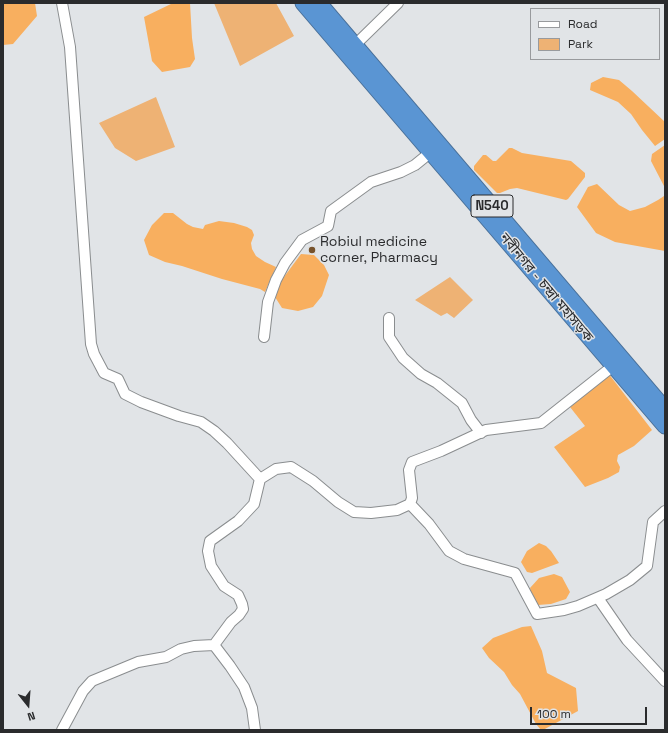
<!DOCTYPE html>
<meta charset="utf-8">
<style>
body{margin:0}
#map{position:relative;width:668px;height:733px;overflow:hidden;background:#e1e4e7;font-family:"Space Grotesk",sans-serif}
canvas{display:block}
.frame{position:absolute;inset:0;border:4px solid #2a2b2d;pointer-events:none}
.legend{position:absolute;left:530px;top:8px;width:130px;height:52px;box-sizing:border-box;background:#e1e4e7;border:1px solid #989a9d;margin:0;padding:5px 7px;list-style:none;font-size:12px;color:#2a2b2d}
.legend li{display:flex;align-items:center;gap:8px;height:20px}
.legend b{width:20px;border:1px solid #989a9d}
.north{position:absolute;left:8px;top:685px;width:40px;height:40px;-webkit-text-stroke:3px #e1e4e7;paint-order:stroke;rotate:163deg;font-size:11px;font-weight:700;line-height:16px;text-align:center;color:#2a2b2d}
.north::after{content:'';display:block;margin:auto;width:14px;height:18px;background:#2a2b2d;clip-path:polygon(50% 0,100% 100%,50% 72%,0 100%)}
.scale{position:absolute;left:530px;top:707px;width:117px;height:18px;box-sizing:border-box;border:2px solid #2a2b2d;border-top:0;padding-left:5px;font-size:12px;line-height:14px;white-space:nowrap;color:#2a2b2d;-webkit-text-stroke:3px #e1e4e7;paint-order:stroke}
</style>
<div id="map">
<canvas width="668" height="733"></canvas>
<div class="frame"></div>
<ul class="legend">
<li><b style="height:5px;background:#fff"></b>Road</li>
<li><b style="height:11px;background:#eeb274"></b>Park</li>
</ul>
<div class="north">N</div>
<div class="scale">100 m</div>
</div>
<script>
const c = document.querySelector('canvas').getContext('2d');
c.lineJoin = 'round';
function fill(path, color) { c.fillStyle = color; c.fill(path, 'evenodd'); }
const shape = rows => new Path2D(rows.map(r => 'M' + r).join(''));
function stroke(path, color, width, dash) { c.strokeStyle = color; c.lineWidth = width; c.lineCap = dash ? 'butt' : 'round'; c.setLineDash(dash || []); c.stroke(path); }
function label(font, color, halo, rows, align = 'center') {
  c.font = font + ' "Space Grotesk","Noto Sans Bengali",sans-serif'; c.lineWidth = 3; c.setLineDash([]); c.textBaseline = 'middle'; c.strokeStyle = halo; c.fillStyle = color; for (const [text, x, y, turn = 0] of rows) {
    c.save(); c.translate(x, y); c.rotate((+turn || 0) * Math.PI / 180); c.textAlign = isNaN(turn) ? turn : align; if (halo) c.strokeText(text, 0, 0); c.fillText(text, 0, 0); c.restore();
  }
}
fill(shape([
 [214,3,276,3,294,36,240,66],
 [156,97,175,147,136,161,115,148,99,123],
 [450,277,473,300,454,318,447,313,441,316,415,300]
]), '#eeb274');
fill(shape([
 [3,3,35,3,37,16,13,44,3,45],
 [173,3,190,3,192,38,195,59,190,67,162,72,152,61,144,17],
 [603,77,619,80,632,91,665,122,665,139,655,146,642,130,631,114,618,102,590,90,591,83],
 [665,145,665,188,651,161,652,154],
 [509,148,512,148,522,153,571,161,585,173,585,177,568,199,566,200,517,188,510,189,500,193,497,193,474,170,474,166,483,155,486,155,493,161,496,161],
 [597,184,619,205,630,211,645,207,658,200,664,196,665,190,665,251,615,242,596,233,577,207,588,187],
 [164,213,173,213,187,224,193,227,203,229,205,225,219,221,234,223,247,227,252,230,254,235,251,243,252,249,256,256,265,262,276,267,265,292,260,289,222,279,182,266,165,262,149,255,144,240,152,225],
 [301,254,314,255,324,265,329,275,322,296,313,307,298,311,282,308,275,297,278,285],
 [608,373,652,430,634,446,618,455,617,461,620,467,619,472,608,478,585,487,554,447,585,426,570,407],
 [539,543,546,546,551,551,559,563,532,573,527,572,521,562,527,551],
 [554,574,562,577,570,592,566,599,551,604,538,605,532,597,530,588,539,578],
 [531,626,542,651,547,673,576,688,578,711,543,730,541,730,536,724,520,694,512,685,504,672,489,658,482,648,493,638,522,627]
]), '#f8af5f');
const minor = shape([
 [62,3,70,47,91,344,94,354,104,373,118,379,125,394,141,402,179,416,201,422,214,431,227,443,260,479],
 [355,45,398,3],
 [389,318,389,337,403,358,421,374,437,383,462,403,471,420,481,433],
 [264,337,268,302,276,280,285,263,302,240,328,226,331,211,371,182,401,172,415,165,431,152],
 [410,504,429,524,449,551,464,559,515,573,537,614,564,610,578,606,606,594,630,580,647,566,653,522,665,511],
 [598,598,627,640,665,681],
 [214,645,230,666,244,687,252,708,255,730],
 [62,730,83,691,92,681,138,662,166,657,181,649,194,646,214,645,231,622,239,615,243,609,242,604,238,595,224,586,211,566,208,551,210,541,238,521,254,504,260,479,276,469,291,467,313,481,338,502,354,512,371,513,397,510,410,504,412,498,409,470,412,462,441,451,486,430,541,423,613,366]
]);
const highway = shape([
 [303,3,665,426],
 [319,3,665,409]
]);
stroke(minor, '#8a8d8f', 12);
stroke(highway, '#497099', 17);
stroke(minor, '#fff', 10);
stroke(highway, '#5a95d3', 15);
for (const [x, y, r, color] of [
 [312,250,4,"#76522c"]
]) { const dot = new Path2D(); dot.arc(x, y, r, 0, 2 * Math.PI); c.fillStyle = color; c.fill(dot); stroke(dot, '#e1e4e7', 1.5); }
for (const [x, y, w] of [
 [492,206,42]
]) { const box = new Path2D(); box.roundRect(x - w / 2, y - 11, w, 22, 3); c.fillStyle = '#e1e4e7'; c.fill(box); stroke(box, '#2a2b2d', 1); }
label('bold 13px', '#2a2b2d', null, [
 ["N540",492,206]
]);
label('14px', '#2a2b2d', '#e1e4e7', [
 ["Robiul medicine",320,242],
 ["corner, Pharmacy",320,258]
], 'left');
label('14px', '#2a2b2d', '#e1e4e7', [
 ["নবীনগর - চন্দ্রা মহাসড়ক",546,288,50]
]);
</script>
